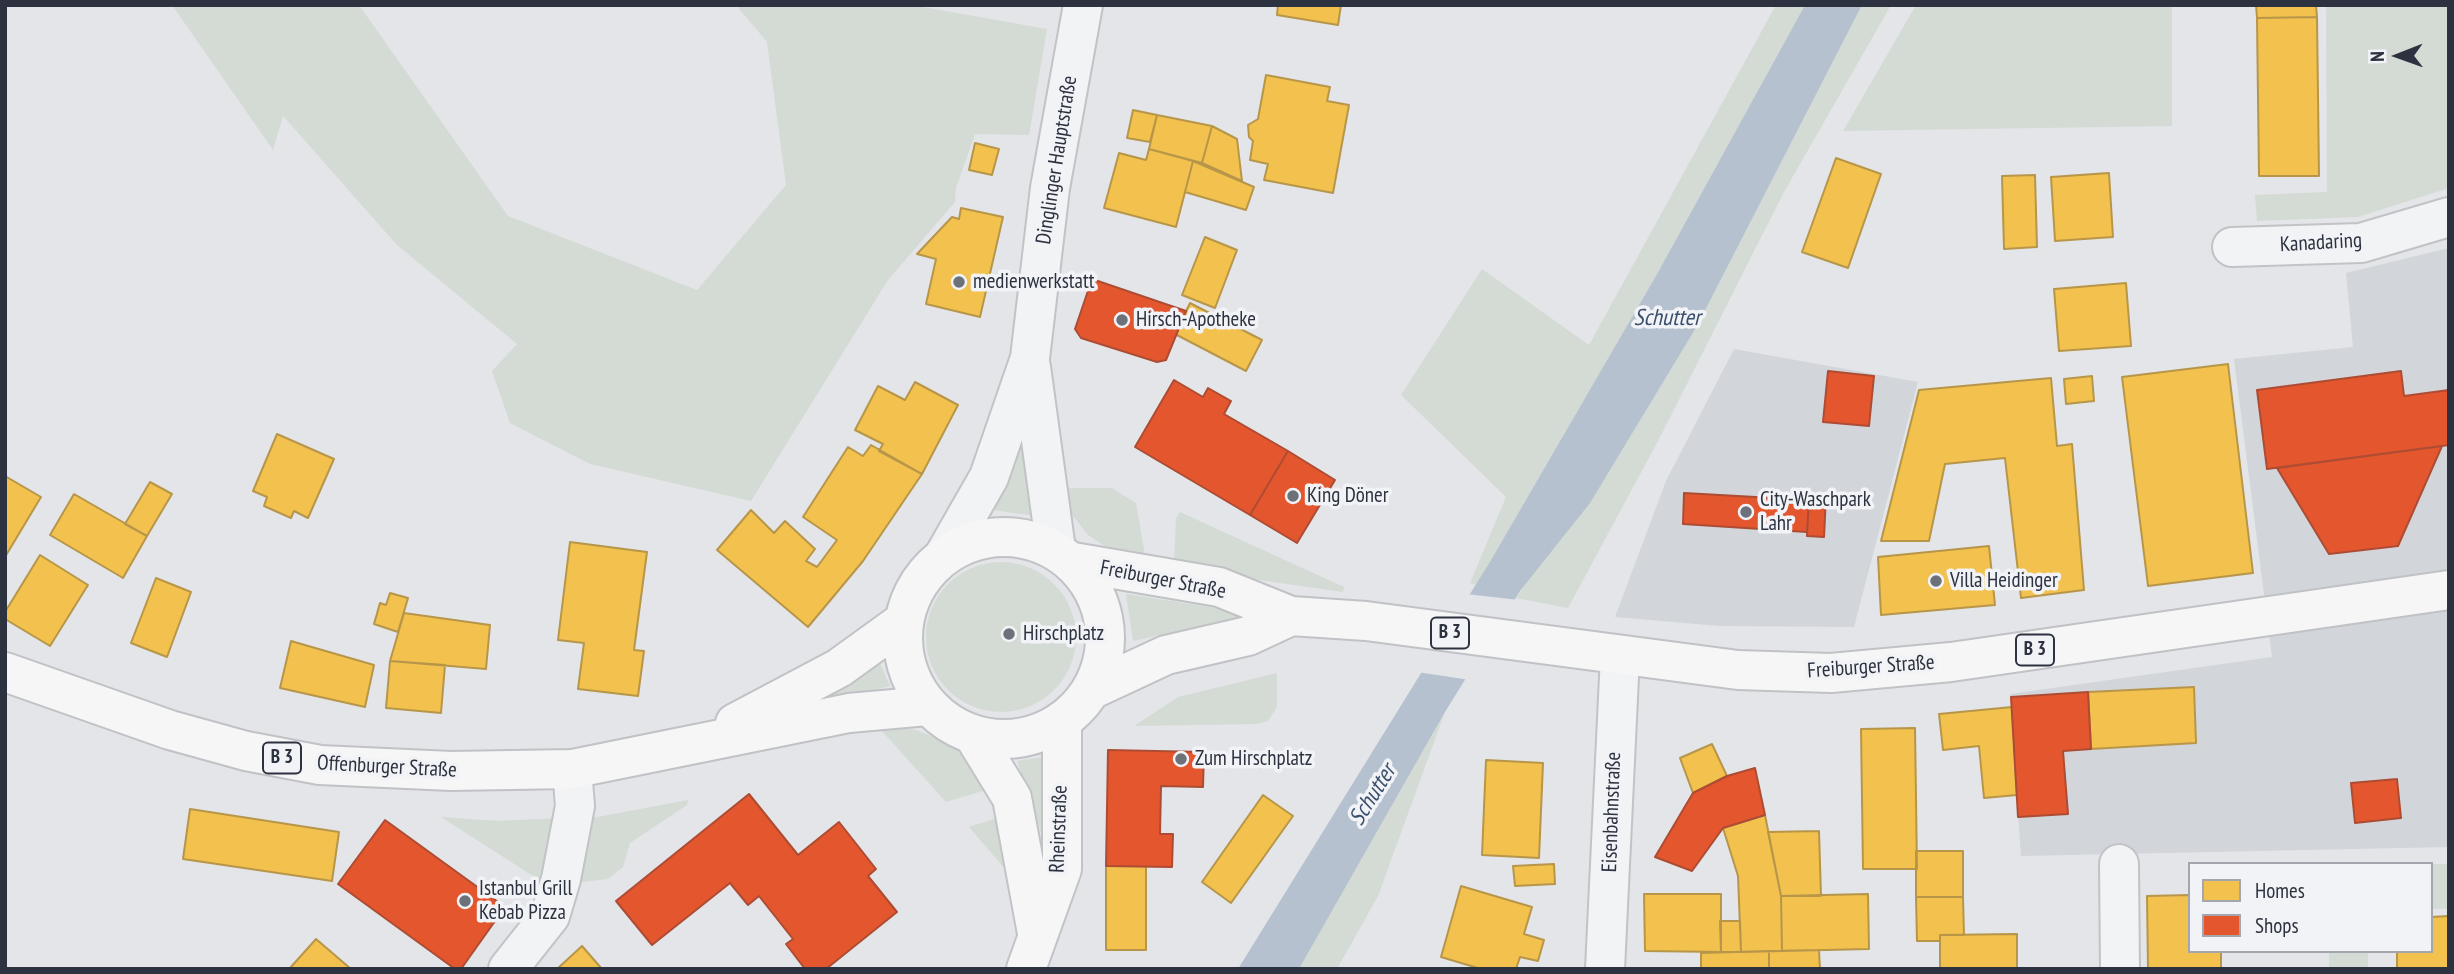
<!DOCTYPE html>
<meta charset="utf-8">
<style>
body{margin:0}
#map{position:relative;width:2454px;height:974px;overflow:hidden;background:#e3e5e8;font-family:"PT Sans Narrow",sans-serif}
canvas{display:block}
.frame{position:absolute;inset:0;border:7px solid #2c323f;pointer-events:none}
.legend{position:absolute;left:2188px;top:862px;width:245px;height:91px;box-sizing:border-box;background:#f2f3f6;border:2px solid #a3a6ad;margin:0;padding:9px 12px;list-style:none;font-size:21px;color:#2c323f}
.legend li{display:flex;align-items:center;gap:14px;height:35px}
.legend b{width:35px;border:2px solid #a3a6ad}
.north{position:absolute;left:2363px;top:21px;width:70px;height:70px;-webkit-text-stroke:5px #f2f3f6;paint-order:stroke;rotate:269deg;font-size:19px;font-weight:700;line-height:28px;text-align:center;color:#2c323f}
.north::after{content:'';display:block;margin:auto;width:24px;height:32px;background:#2c323f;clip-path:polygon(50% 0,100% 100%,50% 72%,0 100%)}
</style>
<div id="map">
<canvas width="2454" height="974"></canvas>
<div class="frame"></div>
<ul class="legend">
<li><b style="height:19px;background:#f2c14e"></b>Homes</li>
<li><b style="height:19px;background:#e4572e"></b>Shops</li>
</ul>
<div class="north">N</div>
</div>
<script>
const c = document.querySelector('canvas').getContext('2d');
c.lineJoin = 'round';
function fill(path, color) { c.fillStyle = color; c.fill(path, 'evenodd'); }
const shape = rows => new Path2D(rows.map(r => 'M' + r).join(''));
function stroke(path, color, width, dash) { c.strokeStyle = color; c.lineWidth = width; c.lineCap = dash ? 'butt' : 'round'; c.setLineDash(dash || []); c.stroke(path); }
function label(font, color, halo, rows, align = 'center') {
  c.font = font + ' "PT Sans Narrow",sans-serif'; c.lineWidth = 7; c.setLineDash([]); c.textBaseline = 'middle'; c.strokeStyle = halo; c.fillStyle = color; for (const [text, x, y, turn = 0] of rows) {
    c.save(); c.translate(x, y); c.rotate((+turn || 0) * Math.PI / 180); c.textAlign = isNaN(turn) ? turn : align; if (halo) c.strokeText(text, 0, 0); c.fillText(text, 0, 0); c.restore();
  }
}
fill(shape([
 [2449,248,2449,847,2021,856,2010,694,2272,657,2234,359,2353,347,2346,273],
 [1734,349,1918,382,1854,627,1720,626,1615,617,1666,481]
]), '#d2d5da');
fill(shape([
 [172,5,359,5,508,216,697,290,786,185,767,42,736,5,912,5,1047,29,1029,135,975,134,956,188,955,202,888,280,751,501,590,464,510,423,492,371,517,344,397,245,283,116,273,150],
 [1776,5,1805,5,1657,274,1491,560,1476,585,1470,583,1506,497,1401,395,1482,269,1589,345],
 [1862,5,1891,5,1784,192,1658,441,1568,608,1516,598,1697,326],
 [1916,5,2172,5,2172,126,1843,131],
 [2326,5,2449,5,2449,188,2358,217,2257,221,2255,195,2327,192],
 [1016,435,1023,436,1035,516,993,510],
 [1064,488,1112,488,1136,503,1146,561,1115,553,1088,535,1070,512],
 [1180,512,1344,587,1343,592,1174,568,1176,518],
 '926 637a75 75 0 1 1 150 0a75 75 0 1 1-150 0Z',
 [1126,594,1254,614,1133,641],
 [878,659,890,686,804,707],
 [1277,673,1277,707,1268,721,1257,724,1134,726,1178,697],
 [1445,712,1378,896,1337,969,1299,969],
 [899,727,916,730,946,742,971,760,989,789,946,802,881,730],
 [1049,756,1051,834,1041,833,1017,761],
 [688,800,687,805,630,843,623,867,608,879,575,883,587,819],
 [1003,816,1017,883,969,827],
 [441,817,498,821,561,818,544,883],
 [2431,864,2449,864,2449,909,2431,909],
 [2329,951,2368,951,2368,969,2329,969]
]), '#d4dbd4');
fill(shape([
 [1805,5,1862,5,1697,326,1590,503,1520,591,1445,712,1299,969,1238,969,1491,560,1657,274]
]), '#b6c1cf');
fill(shape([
 [1466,594,1519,600,1470,680,1417,672]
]), '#e3e5e8');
const homes = shape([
 [1278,5,1341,5,1338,25,1277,15,1278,5],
 [2256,5,2316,5,2317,17,2257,18,2256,5],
 [2317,17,2319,176,2259,176,2257,18,2317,17],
 [1266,75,1330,87,1327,101,1349,105,1333,193,1264,180,1268,164,1250,160,1253,141,1249,137,1248,125,1258,119,1266,75],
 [1133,110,1157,115,1150,142,1127,138,1133,110],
 [1157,115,1212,126,1202,163,1149,149,1157,115],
 [1212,126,1237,139,1242,181,1202,163,1212,126],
 [975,143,999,149,992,175,969,170,975,143],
 [1149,149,1193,161,1176,227,1104,208,1119,153,1146,160,1149,149],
 [1836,158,1881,174,1848,268,1802,252,1836,158],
 [1193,161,1254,187,1246,210,1185,192,1193,161],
 [2109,173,2113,237,2055,241,2051,177,2109,173],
 [2035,175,2037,247,2004,249,2002,176,2035,175],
 [961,208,1003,217,980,317,926,304,936,259,917,254,952,217,959,219,961,208],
 [1205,237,1237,250,1215,308,1182,295,1205,237],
 [2126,283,2131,346,2059,351,2054,289,2126,283],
 [1190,303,1262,340,1246,371,1175,334,1190,303],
 [2228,364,2253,573,2148,586,2122,377,2228,364],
 [2092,376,2094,401,2066,404,2064,379,2092,376],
 [2051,378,2057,446,2072,444,2084,590,2021,598,2005,458,1945,464,1929,541,1881,541,1919,390,2051,378],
 [915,382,958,405,922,474,879,451,883,444,855,430,878,386,905,400,915,382],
 [277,434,334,459,308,518,294,511,291,518,264,506,267,497,253,491,277,434],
 [871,445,922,474,863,561,808,627,717,550,751,510,774,533,785,521,815,549,806,561,817,567,837,540,803,517,848,447,863,456,871,445],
 [5,476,41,497,5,557,5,476],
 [150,482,172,494,147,536,125,524,150,482],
 [74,494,147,536,123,578,50,535,74,494],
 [570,542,647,552,634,650,644,651,638,696,578,689,584,643,558,640,570,542],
 [1989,546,1995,605,1881,615,1878,557,1989,546],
 [40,555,88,585,50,646,5,619,5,612,40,555],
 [156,578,191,592,167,657,131,643,156,578],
 [390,593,408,598,398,632,374,624,380,603,386,605,390,593],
 [404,613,490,625,486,669,390,661,404,613],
 [291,641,374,665,365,707,280,688,291,641],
 [390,661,445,665,441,713,386,708,390,661],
 [2194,687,2196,743,2091,749,2088,692,2194,687],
 [2012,707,2017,795,1984,798,1979,746,1943,750,1939,714,2012,707],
 [1915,728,1917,869,1863,869,1861,729,1915,728],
 [1712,744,1727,776,1693,793,1680,758,1712,744],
 [1486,760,1543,763,1539,858,1482,855,1486,760],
 [1263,795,1293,816,1231,903,1202,882,1263,795],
 [190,809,339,832,332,881,183,859,190,809],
 [1765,815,1781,896,1782,951,1741,952,1738,876,1723,828,1765,815],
 [1819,831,1821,896,1781,896,1768,832,1819,831],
 [1916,851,1963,851,1963,897,1916,897,1916,851],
 [1554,864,1555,884,1515,886,1513,866,1554,864],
 [1106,866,1146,866,1146,950,1106,950,1106,866],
 [1461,886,1532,907,1524,934,1544,940,1538,961,1520,957,1516,969,1481,969,1441,957,1461,886],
 [1644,894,1721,894,1721,952,1645,951,1644,894],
 [1868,894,1869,949,1782,951,1781,896,1868,894],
 [2190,895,2190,951,2221,951,2221,969,2148,969,2147,896,2190,895],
 [1916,897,1963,897,1964,935,1940,935,1940,941,1917,941,1916,897],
 [2449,916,2449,969,2397,969,2397,951,2431,951,2431,917,2449,916],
 [1720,921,1740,921,1741,952,1721,952,1720,921],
 [2017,934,2017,969,1940,969,1940,935,2017,934],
 [316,939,351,969,290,968,316,939],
 [582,946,602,969,557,969,582,946],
 [1819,950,1820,969,1769,969,1769,951,1819,950],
 [1769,951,1769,969,1701,969,1701,953,1769,951]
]);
fill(homes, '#f2c14e');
stroke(homes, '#b7964a', 2);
const shops = shape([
 [1092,279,1186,311,1166,360,1157,362,1081,338,1075,329,1092,279],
 [1828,371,1874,376,1869,426,1823,422,1828,371],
 [2401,371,2404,396,2449,390,2449,445,2267,469,2257,390,2401,371],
 [1174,380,1203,397,1208,388,1231,401,1224,414,1288,451,1250,515,1135,447,1174,380],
 [2442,446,2398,546,2329,554,2277,468,2442,446],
 [1288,451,1335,480,1297,543,1250,515,1288,451],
 [1684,493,1809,500,1807,532,1683,524,1684,493],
 [1809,495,1826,496,1824,537,1807,536,1809,495],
 [2088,692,2091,749,2063,751,2068,814,2018,817,2011,697,2088,692],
 [1108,750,1204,752,1203,787,1161,786,1160,834,1173,834,1172,867,1106,866,1108,750],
 [1755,768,1765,815,1723,828,1692,871,1655,857,1693,793,1727,776,1755,768],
 [2397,779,2401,818,2355,823,2351,783,2397,779],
 [749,794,798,855,839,822,876,869,868,876,897,912,826,969,805,969,786,944,793,939,759,896,748,905,730,883,652,945,616,901,749,794],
 [385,820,505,907,461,969,455,969,338,884,385,820]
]);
fill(shops, '#e4572e');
stroke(shops, '#ad4c33', 2);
const minor = shape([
 [2232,247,2361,243,2449,217],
 [2119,864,2120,969],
 [508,969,550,916,561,879,575,806,572,769],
 [1605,969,1620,656]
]);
const tertiary = shape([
 [1031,367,1056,550],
 [945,554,989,477,1030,358,1050,188,1083,5]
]);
const secondary = shape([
 [974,736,1012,798,1037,933],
 [1026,969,1062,869,1062,721]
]);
const primary = shape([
 '903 638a101 101 0 1 1 202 0a101 101 0 1 1-202 0Z',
 [1073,562,1219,587,1291,616,1366,621,1738,670,1831,673,1951,662,2449,590],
 [5,672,170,730,246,751,320,765,451,771,572,769,849,713,927,706],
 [1091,690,1166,655,1248,636,1291,616],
 [735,723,839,668,904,621]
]);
stroke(minor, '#c2c3c6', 42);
stroke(tertiary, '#c2c3c6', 42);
stroke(secondary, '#c2c3c6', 42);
stroke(primary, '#c0c2c5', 42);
stroke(minor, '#f2f3f5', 38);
stroke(tertiary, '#f2f3f5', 38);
stroke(secondary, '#f6f6f7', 38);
stroke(primary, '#f6f6f7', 38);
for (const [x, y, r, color] of [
 [959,282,7,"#6c717a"],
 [1122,320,7,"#6c717a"],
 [1293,496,7,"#6c717a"],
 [1746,512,7,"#6c717a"],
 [1936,581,7,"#6c717a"],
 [1009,634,7,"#6c717a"],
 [1181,759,7,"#6c717a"],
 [465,901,7,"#6c717a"]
]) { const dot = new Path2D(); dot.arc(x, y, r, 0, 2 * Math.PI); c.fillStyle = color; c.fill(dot); stroke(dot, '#f2f3f6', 2.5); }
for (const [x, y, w] of [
 [1450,633,38],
 [2035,650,38],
 [282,758,38]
]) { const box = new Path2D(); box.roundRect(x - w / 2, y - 15.5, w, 31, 5); c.fillStyle = '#f2f3f6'; c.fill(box); stroke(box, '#2c323f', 2); }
label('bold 19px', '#2c323f', null, [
 ["B 3",1450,633],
 ["B 3",2035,650],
 ["B 3",282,758]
]);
label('21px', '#2c323f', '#f2f3f6', [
 ["Dinglinger Hauptstraße",1057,160,-81],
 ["Kanadaring",2321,243,-3],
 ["Freiburger Straße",1163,580,11],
 ["Freiburger Straße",1871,667,-4],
 ["Offenburger Straße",387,767,3],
 ["Eisenbahnstraße",1612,812,-88],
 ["Rheinstraße",1059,829,-88]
]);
label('21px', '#2c323f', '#f2f3f6', [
 ["medienwerkstatt",973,282],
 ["Hirsch-Apotheke",1136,320],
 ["King Döner",1307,496],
 ["City-Waschpark",1760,500],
 ["Lahr",1760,524],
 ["Villa Heidinger",1950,581],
 ["Hirschplatz",1023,634],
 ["Zum Hirschplatz",1195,759],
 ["Istanbul Grill",479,889],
 ["Kebab Pizza",479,913]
], 'left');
label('italic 23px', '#3b506e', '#f2f3f6', [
 ["Schutter",1667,318],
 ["Schutter",1373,795,-58]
]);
</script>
